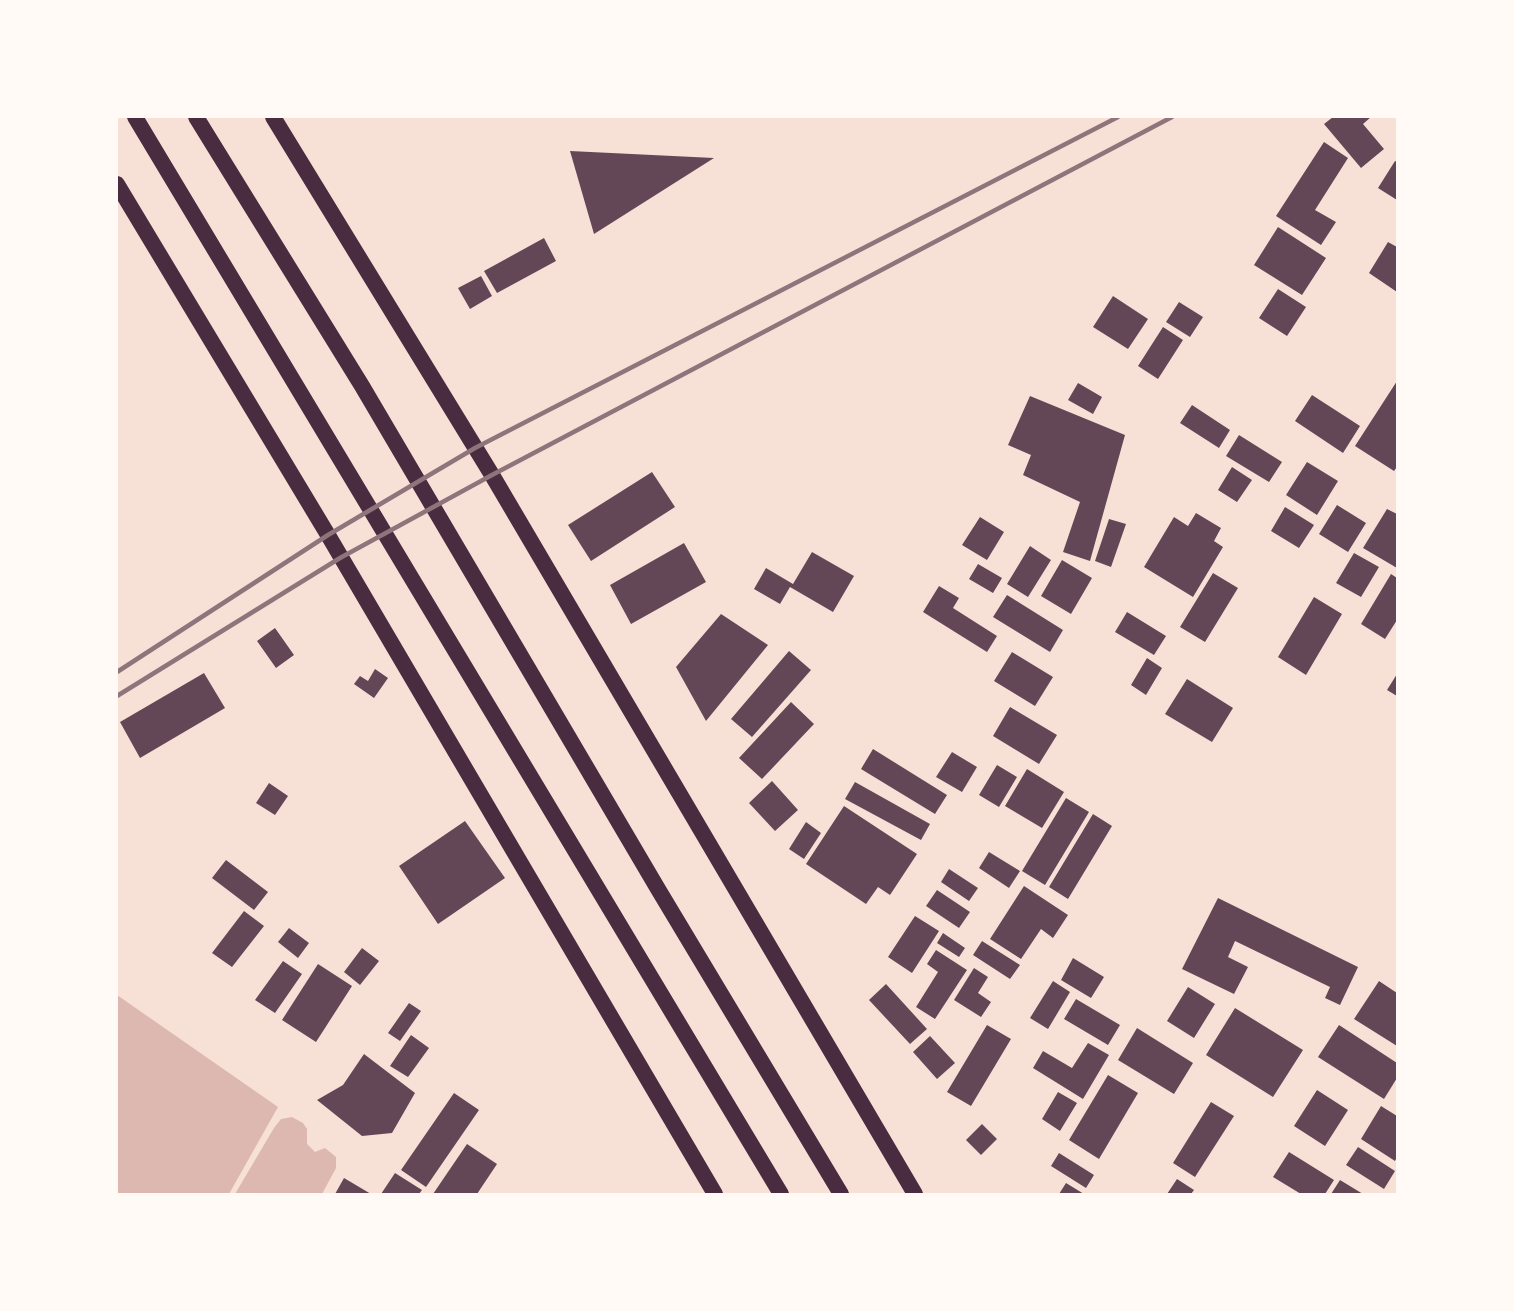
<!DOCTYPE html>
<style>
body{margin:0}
#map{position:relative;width:1514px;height:1311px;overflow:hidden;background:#f7e1d7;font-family:"Asap Condensed",sans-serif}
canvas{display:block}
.frame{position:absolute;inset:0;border:118px solid #fffaf5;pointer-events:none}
</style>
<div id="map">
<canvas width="1514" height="1311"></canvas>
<div class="frame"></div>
</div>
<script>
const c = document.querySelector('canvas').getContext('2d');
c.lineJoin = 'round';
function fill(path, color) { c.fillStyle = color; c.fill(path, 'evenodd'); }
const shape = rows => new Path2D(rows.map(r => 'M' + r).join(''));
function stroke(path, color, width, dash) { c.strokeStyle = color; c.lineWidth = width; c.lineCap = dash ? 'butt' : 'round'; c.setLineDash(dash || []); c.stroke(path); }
fill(shape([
 [117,995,278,1107,229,1194,117,1194],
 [292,1117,303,1123,307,1129,307,1144,315,1152,325,1148,336,1157,336,1168,322,1194,235,1194,274,1128,281,1119]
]), '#dcb8b0');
fill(shape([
 [1333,117,1371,117,1363,124,1384,149,1361,168,1324,124],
 [1324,142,1348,158,1315,210,1336,222,1321,245,1276,216],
 [570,151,714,158,594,234],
 [1395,161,1397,162,1397,200,1378,188],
 [1278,227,1326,258,1302,295,1254,265],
 [544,238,556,261,497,293,484,271],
 [1388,242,1397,247,1397,292,1369,273],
 [481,276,492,296,470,309,458,288],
 [1278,289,1306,307,1287,336,1259,318],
 [1113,296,1148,319,1128,349,1093,327],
 [1179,302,1203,317,1190,337,1166,322],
 [1163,327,1183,340,1158,379,1138,366],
 [1397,381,1397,467,1394,471,1355,446],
 [1078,383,1102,397,1093,414,1068,400],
 [1312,395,1360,426,1343,453,1295,421],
 [1030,396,1125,435,1090,561,1063,552,1080,502,1023,475,1031,455,1008,445],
 [1192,405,1230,430,1219,448,1180,423],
 [1239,435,1282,462,1269,482,1226,456],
 [1307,462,1338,481,1317,515,1286,495],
 [1232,467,1252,480,1237,502,1218,490],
 [652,472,675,507,591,561,568,525],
 [1337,505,1366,523,1348,552,1319,534],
 [1285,507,1314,525,1299,548,1271,531],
 [1387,509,1397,514,1397,568,1363,548],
 [1196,513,1221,528,1214,541,1223,547,1193,597,1144,567,1174,517,1188,526],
 [980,517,1004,532,987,560,962,545],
 [1109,519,1126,524,1111,567,1095,561],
 [684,543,706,582,631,624,610,585],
 [1030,546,1051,560,1028,597,1007,584],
 [812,552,854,576,833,612,790,587,780,604,754,589,766,568,793,584],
 [1354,553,1379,567,1361,597,1336,583],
 [1062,560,1092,578,1071,614,1041,596],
 [978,564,1002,578,993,593,969,579],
 [1213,573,1238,588,1205,642,1180,627],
 [1391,574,1397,578,1397,620,1385,639,1361,624],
 [939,586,959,598,953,608,997,636,987,652,923,612],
 [1007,595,1063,630,1050,652,993,617],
 [1314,597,1342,614,1306,675,1278,657],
 [1127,612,1166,636,1154,655,1115,632],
 [721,614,768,645,706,721,676,667],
 [275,628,294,655,276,668,257,641],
 [789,651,811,670,752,737,731,719],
 [1012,652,1053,677,1035,706,994,681],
 [1147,658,1162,668,1146,695,1131,685],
 [375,669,388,678,374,698,354,684,360,676,368,681],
 [204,673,225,708,140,758,120,722],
 [1397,674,1397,696,1387,690],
 [1187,679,1233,708,1212,742,1165,714],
 [791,702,814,724,762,779,739,758],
 [1010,707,1057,735,1039,764,993,736],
 [873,749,947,795,935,814,861,769],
 [952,752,977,767,962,792,936,777],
 [997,765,1017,777,999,807,979,795],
 [1027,769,1064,792,1042,828,1005,806],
 [772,781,798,810,775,831,749,803],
 [855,782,930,824,921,840,845,799],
 [269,783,288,796,275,815,256,803],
 [1066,798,1089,812,1045,885,1022,871],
 [844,806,917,854,890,895,878,887,866,904,806,864],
 [1093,814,1112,826,1068,899,1049,887],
 [465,821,505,878,438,924,399,866],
 [806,822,821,833,804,859,789,849],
 [989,852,1020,871,1009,888,979,868],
 [226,860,268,892,254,910,212,878],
 [949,869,978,888,969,901,941,882],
 [1024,886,1068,915,1053,938,1041,929,1021,959,990,939],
 [937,890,970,912,959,928,926,906],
 [1218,898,1358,967,1340,1005,1325,998,1330,987,1235,941,1228,957,1248,967,1234,994,1182,969],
 [244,911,264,926,232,967,212,953],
 [915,916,939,931,912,973,888,957],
 [289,928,309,943,298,958,278,942],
 [943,933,965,948,959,957,937,943],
 [982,941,1020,965,1010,979,973,955],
 [362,948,379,961,360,985,344,972],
 [936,950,967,970,935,1019,916,1007,938,972,927,964],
 [1073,958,1104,977,1091,998,1061,980],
 [283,961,302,974,275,1013,255,1000],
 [318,964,352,986,316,1042,282,1020],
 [974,968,988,977,978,993,991,1002,981,1017,954,1000],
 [1053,981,1070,992,1048,1029,1030,1018],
 [1379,981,1397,993,1397,1046,1354,1019],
 [886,984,927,1029,910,1044,869,1000],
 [1188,987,1215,1004,1194,1038,1167,1021],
 [1076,999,1120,1025,1108,1045,1064,1019],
 [409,1003,421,1011,400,1041,388,1033],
 [1235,1008,1303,1050,1273,1097,1206,1055],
 [987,1025,1011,1039,971,1106,947,1092],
 [1339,1025,1397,1063,1397,1078,1384,1099,1318,1057],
 [1137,1028,1193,1063,1174,1094,1118,1060],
 [411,1035,429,1048,408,1077,390,1066],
 [930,1036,955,1063,937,1079,913,1052],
 [1088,1043,1109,1055,1083,1099,1033,1068,1043,1051,1072,1068],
 [364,1054,415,1093,392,1133,362,1136,317,1100,343,1085],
 [1108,1075,1138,1093,1099,1159,1069,1140],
 [1317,1090,1348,1110,1325,1146,1294,1126],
 [1058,1092,1077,1103,1060,1131,1042,1119],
 [454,1093,479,1110,426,1187,401,1170],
 [1211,1102,1234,1116,1195,1177,1173,1163],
 [1381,1106,1397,1116,1397,1157,1395,1161,1361,1139],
 [982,1124,997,1139,981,1155,966,1140],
 [467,1144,497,1164,477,1194,433,1194],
 [1358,1147,1395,1171,1384,1189,1346,1165],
 [1289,1152,1334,1180,1325,1194,1301,1194,1273,1177],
 [1059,1153,1094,1175,1086,1188,1051,1166],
 [395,1173,422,1190,419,1194,381,1194],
 [344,1178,371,1194,335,1194],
 [1177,1179,1194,1190,1191,1194,1167,1194],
 [1340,1180,1363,1194,1331,1194],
 [1066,1183,1084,1194,1059,1194]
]), '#644757');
stroke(shape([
 [135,117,781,1194],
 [196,117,362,386,658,889,841,1194],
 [273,117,492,475,915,1194],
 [117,184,328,535,715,1194]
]), '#4a2c40', 16);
stroke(shape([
 [117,672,328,535,475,448,1118,117],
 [117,696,340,558,492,475,1172,117]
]), '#8f747c', 4.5);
</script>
